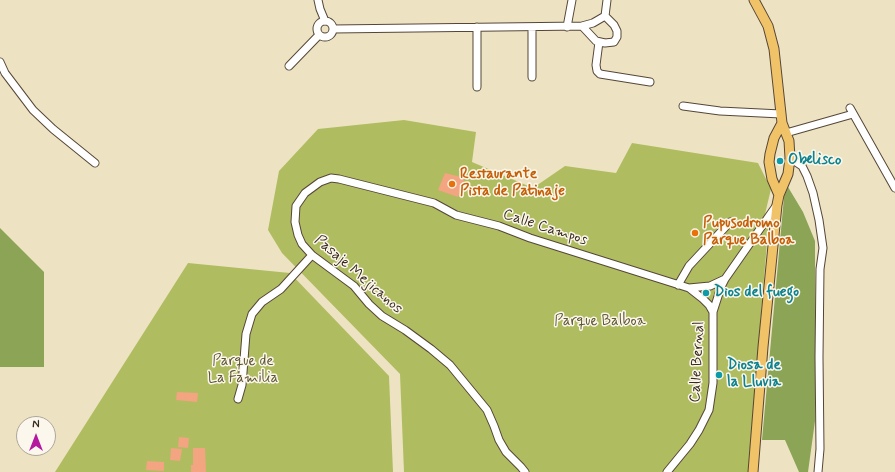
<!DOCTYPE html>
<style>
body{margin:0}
#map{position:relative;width:895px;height:472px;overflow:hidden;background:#ede3c3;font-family:Mynerve,sans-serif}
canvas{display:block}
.north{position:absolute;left:16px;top:416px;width:40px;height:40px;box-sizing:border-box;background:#fbf7ec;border:1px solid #aea59a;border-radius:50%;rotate:0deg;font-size:11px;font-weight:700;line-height:16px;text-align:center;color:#3b2a1e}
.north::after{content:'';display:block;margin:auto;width:14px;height:18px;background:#b5179e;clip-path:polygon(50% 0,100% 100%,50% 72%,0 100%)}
</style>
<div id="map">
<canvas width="895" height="472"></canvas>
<div class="north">N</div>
</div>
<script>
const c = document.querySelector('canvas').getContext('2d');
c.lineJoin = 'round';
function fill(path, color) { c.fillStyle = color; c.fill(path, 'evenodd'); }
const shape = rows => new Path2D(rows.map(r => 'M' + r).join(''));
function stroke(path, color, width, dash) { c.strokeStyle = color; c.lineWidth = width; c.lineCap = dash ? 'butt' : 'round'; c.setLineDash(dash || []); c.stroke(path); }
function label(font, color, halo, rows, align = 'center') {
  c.font = font + ' Mynerve,sans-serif'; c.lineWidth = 3; c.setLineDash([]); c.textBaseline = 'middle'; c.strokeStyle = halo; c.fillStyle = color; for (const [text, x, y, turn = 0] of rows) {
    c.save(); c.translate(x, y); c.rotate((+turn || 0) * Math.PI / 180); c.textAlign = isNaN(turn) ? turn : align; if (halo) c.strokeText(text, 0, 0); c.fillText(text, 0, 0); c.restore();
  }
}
fill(shape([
 [404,120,476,132,472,162,533,188,565,166,616,173,632,143,758,163,771,189,765,214,768,230,748,472,404,472,400,374,282,253,268,230,279,171,318,129],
 [188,263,290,273,389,376,393,472,55,472]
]), '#afbd60');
fill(shape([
 [788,187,803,212,815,241,815,421,808,472,799,472,785,440,762,440,784,197],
 [0,228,44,272,44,367,0,367]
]), '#8ba456');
fill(shape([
 [445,173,465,178,458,197,438,190],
 [177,392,198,393,197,402,176,400],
 [179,437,189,438,188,448,178,447],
 [171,448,182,449,180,461,170,460],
 [193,448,205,448,206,472,191,472,191,465,193,465],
 [147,461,164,462,164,471,146,470]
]), '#f3a480');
const minor = shape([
 [318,0,320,9,325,21],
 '317 29a8 8 0 1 1 16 0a8 8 0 1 1-16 0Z',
 [582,26,596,41,605,43,614,42,617,37,617,31,614,25,605,16],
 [477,27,477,87],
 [567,27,572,0],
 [333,29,582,26,593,23,605,16,607,0],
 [599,42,596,65,597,71,600,74,650,82],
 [0,62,5,73,33,110,53,129,95,163],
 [289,66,319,35],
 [532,77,532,27],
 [683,106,720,111,781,114],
 [850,108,895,188],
 [786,133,853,114],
 [790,158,802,166,807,176,813,193,819,220,823,248,820,269,819,357,820,449,818,472],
 [678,285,689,266,730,222],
 [689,288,710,286,725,279],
 [238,399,242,385,246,334,252,314,262,302,281,289,312,255],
 [525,472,521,467,506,452,499,440,494,426,487,410,450,365,431,349,405,330,382,316,369,304,354,286,312,255,302,244,298,235,295,222,296,206,305,193,320,182,331,178,339,179,434,203,456,215,499,226,530,238,689,288,703,299,709,305,713,312],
 [667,472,690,444,699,430,709,410,713,383,713,312,721,287,725,279,776,206]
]);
const major = shape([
 [779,195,772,179,769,162,770,154,774,138,782,123],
 [753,472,763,347,777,205,779,195,788,174,790,158,789,141,782,123,774,49,768,26,754,0]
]);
stroke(minor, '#564637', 9);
stroke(major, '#564637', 11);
stroke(minor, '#fff', 7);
stroke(major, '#f1c369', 9);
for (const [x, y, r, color] of [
 [780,161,4,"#0f9aa8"],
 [452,184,4,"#e8710a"],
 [695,233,4,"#e8710a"],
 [706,293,4,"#0f9aa8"],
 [719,375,4,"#0f9aa8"]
]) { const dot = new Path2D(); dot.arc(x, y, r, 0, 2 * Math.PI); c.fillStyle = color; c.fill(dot); stroke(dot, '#fbf7ec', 1.5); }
label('bold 15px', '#0d838f', '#fbf7ec', [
 ["Obelisco",788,161],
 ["Dios del fuego",714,293],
 ["Diosa de",727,366],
 ["la Lluvia",727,383]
], 'left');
label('bold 15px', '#c56008', '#fbf7ec', [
 ["Restaurante",460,175],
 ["Pista de Patinaje",460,192],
 ["Pupusodromo",703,224],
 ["Parque Balboa",703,241]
], 'left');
label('15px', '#3b2a1e', '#fbf7ec', [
 ["Calle Campos",545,228,18],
 ["Pasaje Mejicanos",358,275,41],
 ["Calle Bernal",698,362,-87]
]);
label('15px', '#5e5632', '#fbf7ec', [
 ["Parque Balboa",600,322],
 ["Parque de",243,362],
 ["La Familia",243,379]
]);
</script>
